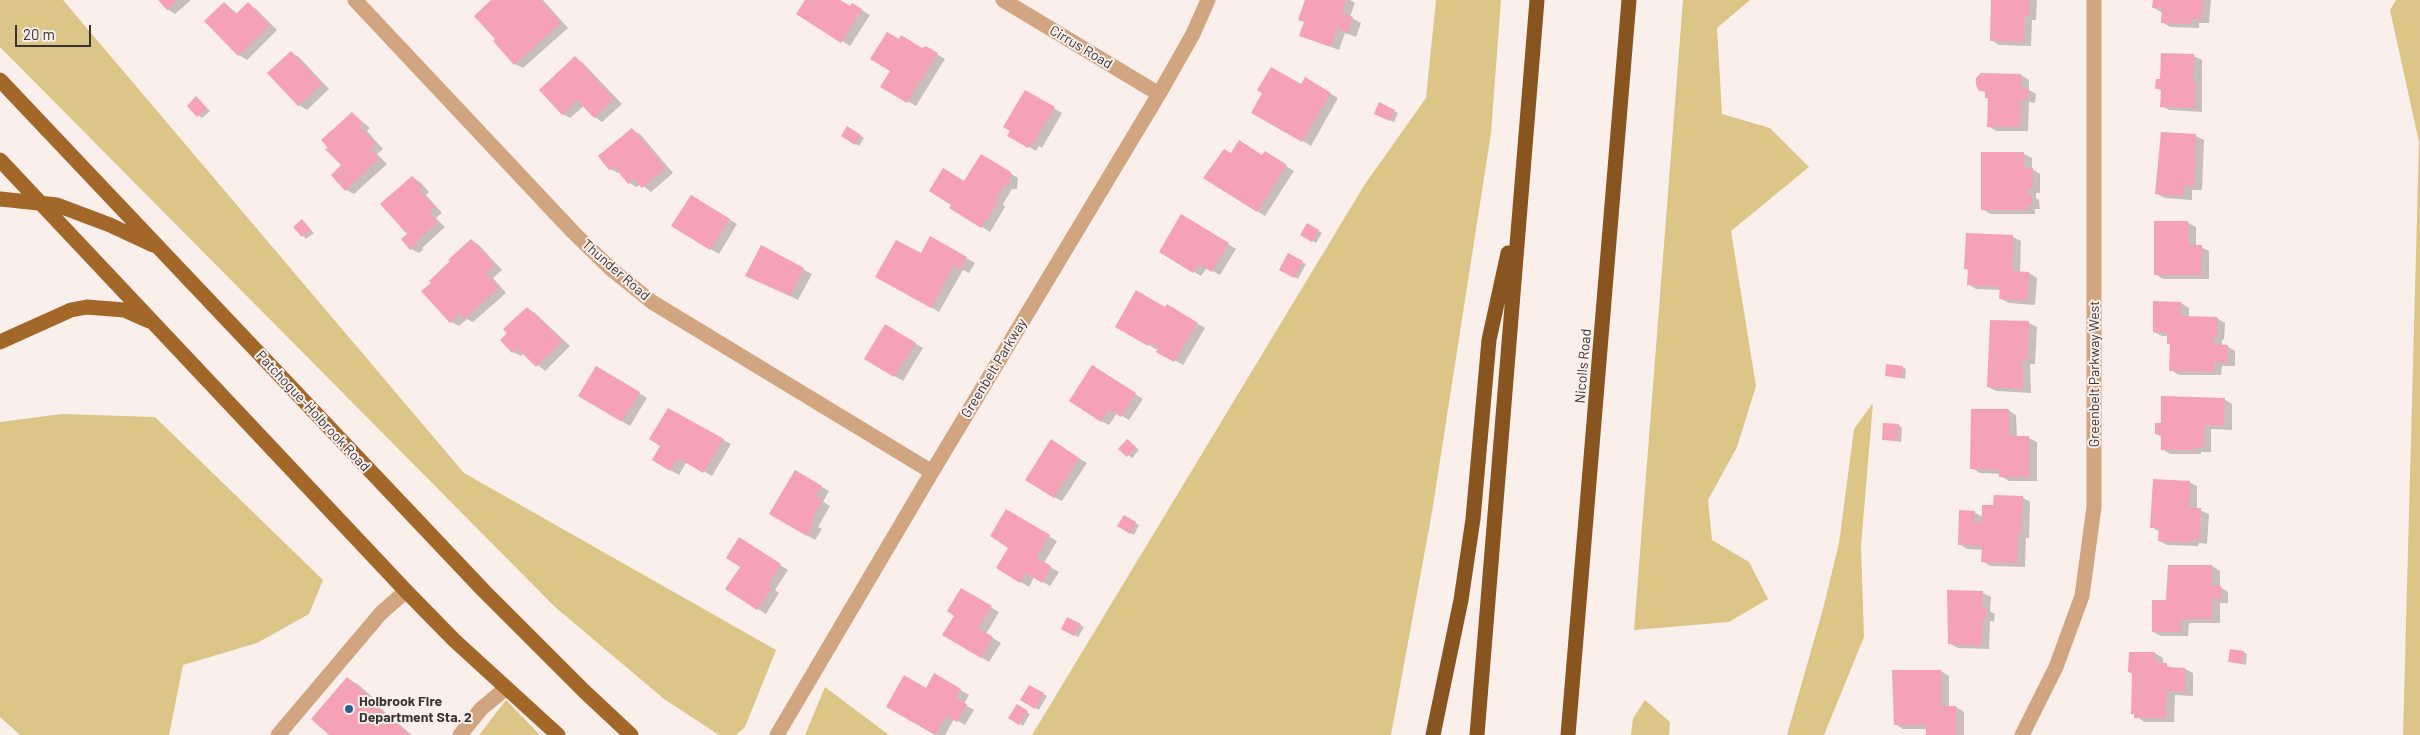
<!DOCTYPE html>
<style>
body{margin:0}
#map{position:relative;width:2420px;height:735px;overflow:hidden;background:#fbefec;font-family:Barlow,sans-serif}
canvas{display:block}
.scale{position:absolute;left:15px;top:25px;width:76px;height:22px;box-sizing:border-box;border:2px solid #383332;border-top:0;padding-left:6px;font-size:15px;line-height:18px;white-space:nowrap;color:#383332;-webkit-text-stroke:4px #fbefec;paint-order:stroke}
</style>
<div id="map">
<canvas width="2420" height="735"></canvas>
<div class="scale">20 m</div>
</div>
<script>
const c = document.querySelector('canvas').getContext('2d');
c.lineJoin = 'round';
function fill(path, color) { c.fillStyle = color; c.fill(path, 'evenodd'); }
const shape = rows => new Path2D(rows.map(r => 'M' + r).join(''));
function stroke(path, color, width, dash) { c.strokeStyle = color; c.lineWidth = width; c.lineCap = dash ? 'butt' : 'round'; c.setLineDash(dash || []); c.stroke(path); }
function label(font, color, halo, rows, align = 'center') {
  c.font = font + ' Barlow,sans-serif'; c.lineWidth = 4; c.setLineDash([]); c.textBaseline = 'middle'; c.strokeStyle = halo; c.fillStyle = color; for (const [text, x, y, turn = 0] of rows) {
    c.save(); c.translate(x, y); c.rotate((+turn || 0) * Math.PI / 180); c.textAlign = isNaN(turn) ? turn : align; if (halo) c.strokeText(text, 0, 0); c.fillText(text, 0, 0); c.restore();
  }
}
fill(shape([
 [0,0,63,0,464,473,776,650,745,727,736,735,719,735,664,699,555,607,0,47],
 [1436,0,1501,0,1491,133,1432,512,1391,735,1032,735,1365,184,1426,98],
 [1683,0,1750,0,1717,28,1722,114,1770,128,1809,167,1731,231,1756,386,1737,447,1708,500,1712,540,1749,562,1768,599,1729,622,1634,630],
 [2396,0,2420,0,2420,735,2403,735,2419,142,2390,10],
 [1873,403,1861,546,1864,637,1824,735,1787,735,1823,609,1839,543,1854,429],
 [62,414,155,417,323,580,309,614,257,643,183,665,169,735,20,735,0,717,0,422],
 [825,687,889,735,805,735],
 [506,700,540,735,479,735],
 [1645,700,1670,722,1669,735,1631,735,1633,718]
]), '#dcc687');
fill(shape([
 [159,0,191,0,175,14,167,9],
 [493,0,543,0,568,28,523,68,515,64,497,39],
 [806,0,838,0,850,8,852,4,870,15,850,46,798,14],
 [1306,0,1350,0,1355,3,1350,17,1361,23,1356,37,1345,33,1339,50,1300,35,1305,22],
 [1993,0,2037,0,2036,20,2032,20,2031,46,1999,45,1991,40],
 [2154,0,2211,0,2209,23,2199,23,2199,28,2170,27,2162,22,2163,13,2154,8],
 [224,3,238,14,248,4,256,9,277,30,247,60,239,55,206,21],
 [900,41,923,50,926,48,945,59,916,106,882,86,892,71],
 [291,53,299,57,329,89,307,110,299,105],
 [2194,56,2202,60,2202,112,2169,110,2161,106,2162,91,2156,88,2161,81],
 [575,58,583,63,622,104,602,122,595,117,584,106,570,118,562,114],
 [1982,74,2021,75,2029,80,2029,90,2036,94,2035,103,2029,102,2028,131,1996,131,1988,126,1989,99,1986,97,1986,93,1980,90],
 [1305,79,1338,98,1311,146,1253,112,1301,86],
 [1025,92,1062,113,1042,148,1039,146,1036,151,1009,135],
 [196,98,210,111,202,118,188,106],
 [1380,104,1398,113,1394,122,1379,116],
 [352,113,370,128,367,131,383,149,377,154,387,164,354,194,346,190],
 [848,128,864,138,859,146,843,136],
 [632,130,640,134,673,173,651,192,641,184,637,187,629,183,620,172,618,173,610,169],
 [2196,136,2204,140,2202,190,2192,190,2192,200,2165,198,2157,194],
 [1265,153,1294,171,1265,216,1257,211,1231,154,1263,157],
 [2024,154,2032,158,2032,169,2040,174,2040,193,2036,193,2036,198,2039,200,2040,209,2035,209,2035,214,1990,214,1982,209],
 [981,156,1018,178,1017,189,1012,189,1003,204,1005,207,990,232,951,208],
 [412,177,420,182,429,192,426,195,442,213,436,218,445,227,422,248,424,249,419,253,411,249,403,239,408,234],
 [699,201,737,224,719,254,673,226],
 [1182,216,1236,249,1220,275,1207,268,1201,276,1161,252],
 [302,221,314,233,306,239,295,227],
 [2188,223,2196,227,2196,247,2201,247,2209,251,2209,279,2163,279,2155,274],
 [1307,224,1322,233,1316,243,1302,235],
 [1967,235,2013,237,2021,241,2020,273,2029,273,2037,278,2035,305,2009,303,2001,299,2001,290,1976,289,1968,284,1969,271,1965,268],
 [931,238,975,263,969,273,963,270,939,312,877,276,921,255],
 [471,240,479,245,502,270,493,278,506,293,473,322,467,319,459,326,451,322,452,261],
 [761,247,812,274,798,300,753,278],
 [1288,255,1306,264,1298,279,1280,269],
 [2181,303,2189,308,2189,318,2217,318,2225,323,2224,339,2222,340,2222,346,2227,346,2235,351,2235,366,2222,366,2221,375,2179,375,2171,370,2171,345,2168,343,2168,336,2162,336,2154,332],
 [1167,306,1205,328,1183,365,1116,326,1166,309],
 [527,308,535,313,570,346,545,371,524,353,521,356,513,352,509,333],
 [2029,323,2037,327,2035,364,2030,364,2031,393,1996,391,1988,387],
 [886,326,923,348,903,381,866,359],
 [597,367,647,398,630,426,580,395],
 [1902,367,1906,369,1905,379,1886,375],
 [1100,371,1143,399,1129,420,1117,413,1109,425,1101,421],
 [2224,399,2232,404,2232,430,2211,429,2211,452,2201,452,2201,454,2170,454,2162,449,2162,437,2156,434,2162,424],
 [668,410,731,444,712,476,687,461,679,475,653,460,662,446],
 [2008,410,2016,415,2017,438,2029,438,2037,442,2037,481,2009,481,2001,476,2001,474,1980,473,1972,468],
 [1899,425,1902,428,1901,442,1883,439],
 [1131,443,1139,450,1132,458,1120,449],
 [1059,446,1087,463,1062,501,1054,497],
 [795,471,829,491,823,502,830,506,818,527,822,529,815,540,770,514],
 [2189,482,2197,486,2197,509,2209,514,2207,544,2199,543,2198,546,2167,545,2159,541,2160,532,2152,527],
 [2022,497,2030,502,2029,538,2026,538,2025,567,1990,566,1982,561,1983,550,1967,549,1959,544,1974,512,1983,517],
 [1007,511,1057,541,1044,563,1059,572,1050,586,1034,577,1029,587,998,568,1010,547],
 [1124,517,1139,525,1134,535,1119,526],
 [747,544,788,570,775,590,779,593,766,614,758,609,742,567],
 [2212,566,2220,571,2220,587,2228,592,2228,603,2220,603,2220,623,2189,623,2188,636,2161,636,2153,632,2167,601],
 [961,590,999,612,986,634,1001,643,989,662,944,635,956,615],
 [1983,593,1991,597,1990,611,1995,614,1994,622,1990,621,1989,649,1958,648,1950,644],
 [1068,619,1084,627,1078,637,1063,629],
 [2244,652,2247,654,2246,665,2229,661],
 [2130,653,2155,653,2163,658,2163,664,2175,669,2185,669,2193,673,2193,696,2175,695,2174,722,2144,722,2133,713,2133,674,2129,672],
 [1941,671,1949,676,1949,707,1956,707,1964,712,1964,735,1927,735,1927,729,1903,729,1895,724],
 [934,675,969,695,964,704,974,710,965,725,954,719,945,735,937,735,888,707,926,689],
 [347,678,359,685,381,705,379,707,412,735,331,735],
 [1030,686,1047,696,1039,710,1022,700],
 [1017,706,1030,714,1023,726,1010,717]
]), '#0003');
fill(shape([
 [158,0,178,0,167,10],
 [491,0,540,0,561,23,514,65,493,41,495,39,474,16],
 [805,0,840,0,850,6,852,3,862,9,841,43,796,14],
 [1305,0,1346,0,1342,13,1353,17,1348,33,1337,29,1331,47,1299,36,1304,22,1298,20],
 [1991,0,2029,0,2029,16,2025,16,2023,42,1990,41],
 [2153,0,2203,0,2203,13,2201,13,2201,19,2192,19,2191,24,2161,23,2162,8,2152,8],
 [224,2,236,14,248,2,270,25,238,56,204,21],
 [887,32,899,39,901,35,922,48,926,46,938,53,907,103,880,87,890,71,870,59],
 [291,51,322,84,298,106,267,73],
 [2161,53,2194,54,2193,82,2196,83,2195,108,2160,107,2161,89,2155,89,2156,79,2160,79],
 [575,56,614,99,594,118,577,100,562,115,539,90],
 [1271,67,1301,84,1305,77,1331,93,1302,142,1251,113,1262,93,1257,90],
 [1981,73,2021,74,2021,88,2028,88,2028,99,2021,99,2020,127,1987,127,1988,98,1985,98,1985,91,1979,91,1976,85,1976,78],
 [1025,90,1055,107,1033,144,1031,143,1028,148,1007,136,1010,131,1003,127],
 [196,96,207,108,197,117,187,106],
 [1379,102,1395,110,1390,121,1374,114],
 [352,112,363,123,359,126,376,144,370,149,379,159,345,191,331,175,341,165,325,149,328,148,321,140],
 [847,126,861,135,855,145,841,136],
 [632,128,666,168,642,188,634,179,628,184,614,166,609,170,598,156],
 [2161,132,2196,134,2194,186,2184,186,2184,196,2155,194],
 [1239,140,1262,155,1265,151,1287,165,1257,212,1203,178,1224,149,1231,153],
 [1981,152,2024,152,2024,168,2033,168,2033,189,2028,189,2028,195,2032,195,2032,205,2027,205,2027,210,1981,210],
 [981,154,1011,172,1009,186,1004,185,996,199,998,202,981,228,949,208,951,205,929,191,943,168,964,181],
 [412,176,422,187,419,190,435,207,429,212,438,222,415,243,416,244,410,250,401,239,407,234,380,204],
 [691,195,730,219,710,250,671,226],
 [1181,214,1229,243,1212,272,1198,264,1193,273,1159,252],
 [302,219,311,230,302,237,293,227],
 [2154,221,2188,221,2188,245,2202,245,2201,275,2154,275],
 [1307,223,1319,230,1312,242,1300,235],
 [1966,233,2013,235,2012,271,2029,272,2027,301,1999,299,2000,287,1967,285,1968,269,1964,269],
 [930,236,967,257,960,270,954,266,931,308,875,277,896,240,921,253],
 [471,239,495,265,486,273,499,288,464,319,460,314,450,323,421,291,431,283,429,281,450,261,448,260],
 [761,245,804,268,790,296,745,276],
 [1288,253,1303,261,1294,278,1279,270],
 [1136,290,1165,307,1167,304,1198,323,1174,362,1156,352,1159,348,1150,342,1148,346,1115,327],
 [2153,301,2181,302,2181,316,2217,317,2217,335,2214,336,2214,344,2228,345,2227,363,2214,362,2214,372,2169,371,2170,344,2167,344,2167,333,2153,332],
 [527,307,563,341,536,367,517,348,512,353,500,340,507,333,503,329],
 [1990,320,2029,321,2027,360,2022,360,2023,389,1987,387],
 [885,324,916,343,894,377,864,359],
 [1886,364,1903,366,1902,378,1885,376],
 [1092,365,1136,393,1121,417,1109,409,1101,422,1069,401],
 [596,366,640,392,622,422,578,396],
 [2161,396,2225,398,2224,426,2204,425,2203,448,2194,448,2193,450,2161,450,2161,434,2155,434,2155,423,2161,423],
 [668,408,724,439,703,473,678,458,670,471,652,460,660,446,649,439],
 [1971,409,2009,409,2009,436,2029,436,2029,477,1999,477,1999,470,1970,469],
 [1883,423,1899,424,1897,441,1882,440],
 [1051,439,1079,458,1054,498,1025,480],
 [1127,439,1136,447,1127,457,1118,449],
 [795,470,822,486,816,496,823,500,811,521,814,523,807,536,769,514],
 [2153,479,2190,481,2189,508,2201,508,2199,540,2191,539,2191,543,2158,541,2159,528,2150,528],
 [1994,495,2023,496,2021,534,2018,534,2017,563,1981,562,1982,546,1958,545,1959,510,1975,511,1974,523,1982,523,1982,505,1993,505],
 [1006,509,1050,535,1036,557,1051,566,1042,583,1026,573,1020,583,996,568,1008,548,990,536],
 [1124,515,1136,522,1130,534,1117,526],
 [739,537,781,564,768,585,772,588,757,610,725,589,740,567,726,558],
 [2168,565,2212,565,2212,586,2221,586,2221,599,2212,599,2212,619,2181,619,2181,632,2152,632,2152,600,2166,600],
 [961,588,992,606,978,628,993,637,981,658,942,635,954,616,947,611],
 [1947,590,1983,591,1982,607,1987,608,1986,618,1983,618,1981,646,1948,644],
 [1067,617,1081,624,1074,636,1061,629],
 [2230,649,2244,651,2242,664,2228,662],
 [2129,652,2155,652,2155,662,2167,663,2167,667,2185,668,2185,692,2167,691,2166,718,2134,718,2134,714,2131,714,2132,673,2128,672],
 [1892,670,1941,670,1942,706,1956,706,1956,735,1926,735,1926,725,1894,725],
 [934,673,961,689,956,698,967,704,957,722,946,716,935,735,886,707,904,675,926,688],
 [347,677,370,697,368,699,410,735,329,735,311,719],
 [1029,685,1044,693,1035,709,1020,700],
 [1017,704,1028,711,1019,725,1008,718]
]), '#f4a2b4');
stroke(shape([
 [355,0,573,232,611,269,652,302,932,472],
 [1003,0,1159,94],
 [278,735,381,613,406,591],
 [460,735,481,709,506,688],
 [777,735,932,472,1159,94,1193,34,1208,0],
 [2022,735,2056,667,2082,596,2094,507,2094,0]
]), '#d0a580', 15);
stroke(shape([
 [0,80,484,591,584,691,631,735],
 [0,160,406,591,454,640,558,735],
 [0,199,57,205,110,225,153,245],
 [0,342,71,310,87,307,124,310,149,321]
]), '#a36729', 15);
stroke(shape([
 [1433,735,1461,600,1473,519,1489,340,1508,253],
 [1477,735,1537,0],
 [1568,735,1629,0]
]), '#885520', 15);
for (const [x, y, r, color] of [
 [349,709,5,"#286098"]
]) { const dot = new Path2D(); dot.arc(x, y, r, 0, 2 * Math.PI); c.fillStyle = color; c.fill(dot); stroke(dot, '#fbefec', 2); }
label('14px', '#383332', '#fbefec', [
 ["Cirrus Road",1081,47,31],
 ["Thunder Road",616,270,41],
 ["Nicolls Road",1583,366,-85],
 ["Greenbelt Parkway",994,368,-59],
 ["Greenbelt Parkway West",2094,374,-90],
 ["Patchogue-Holbrook Road",313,411,47]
]);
label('bold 14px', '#383332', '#fbefec', [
 ["Holbrook Fire",359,701],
 ["Department Sta. 2",359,717]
], 'left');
</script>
